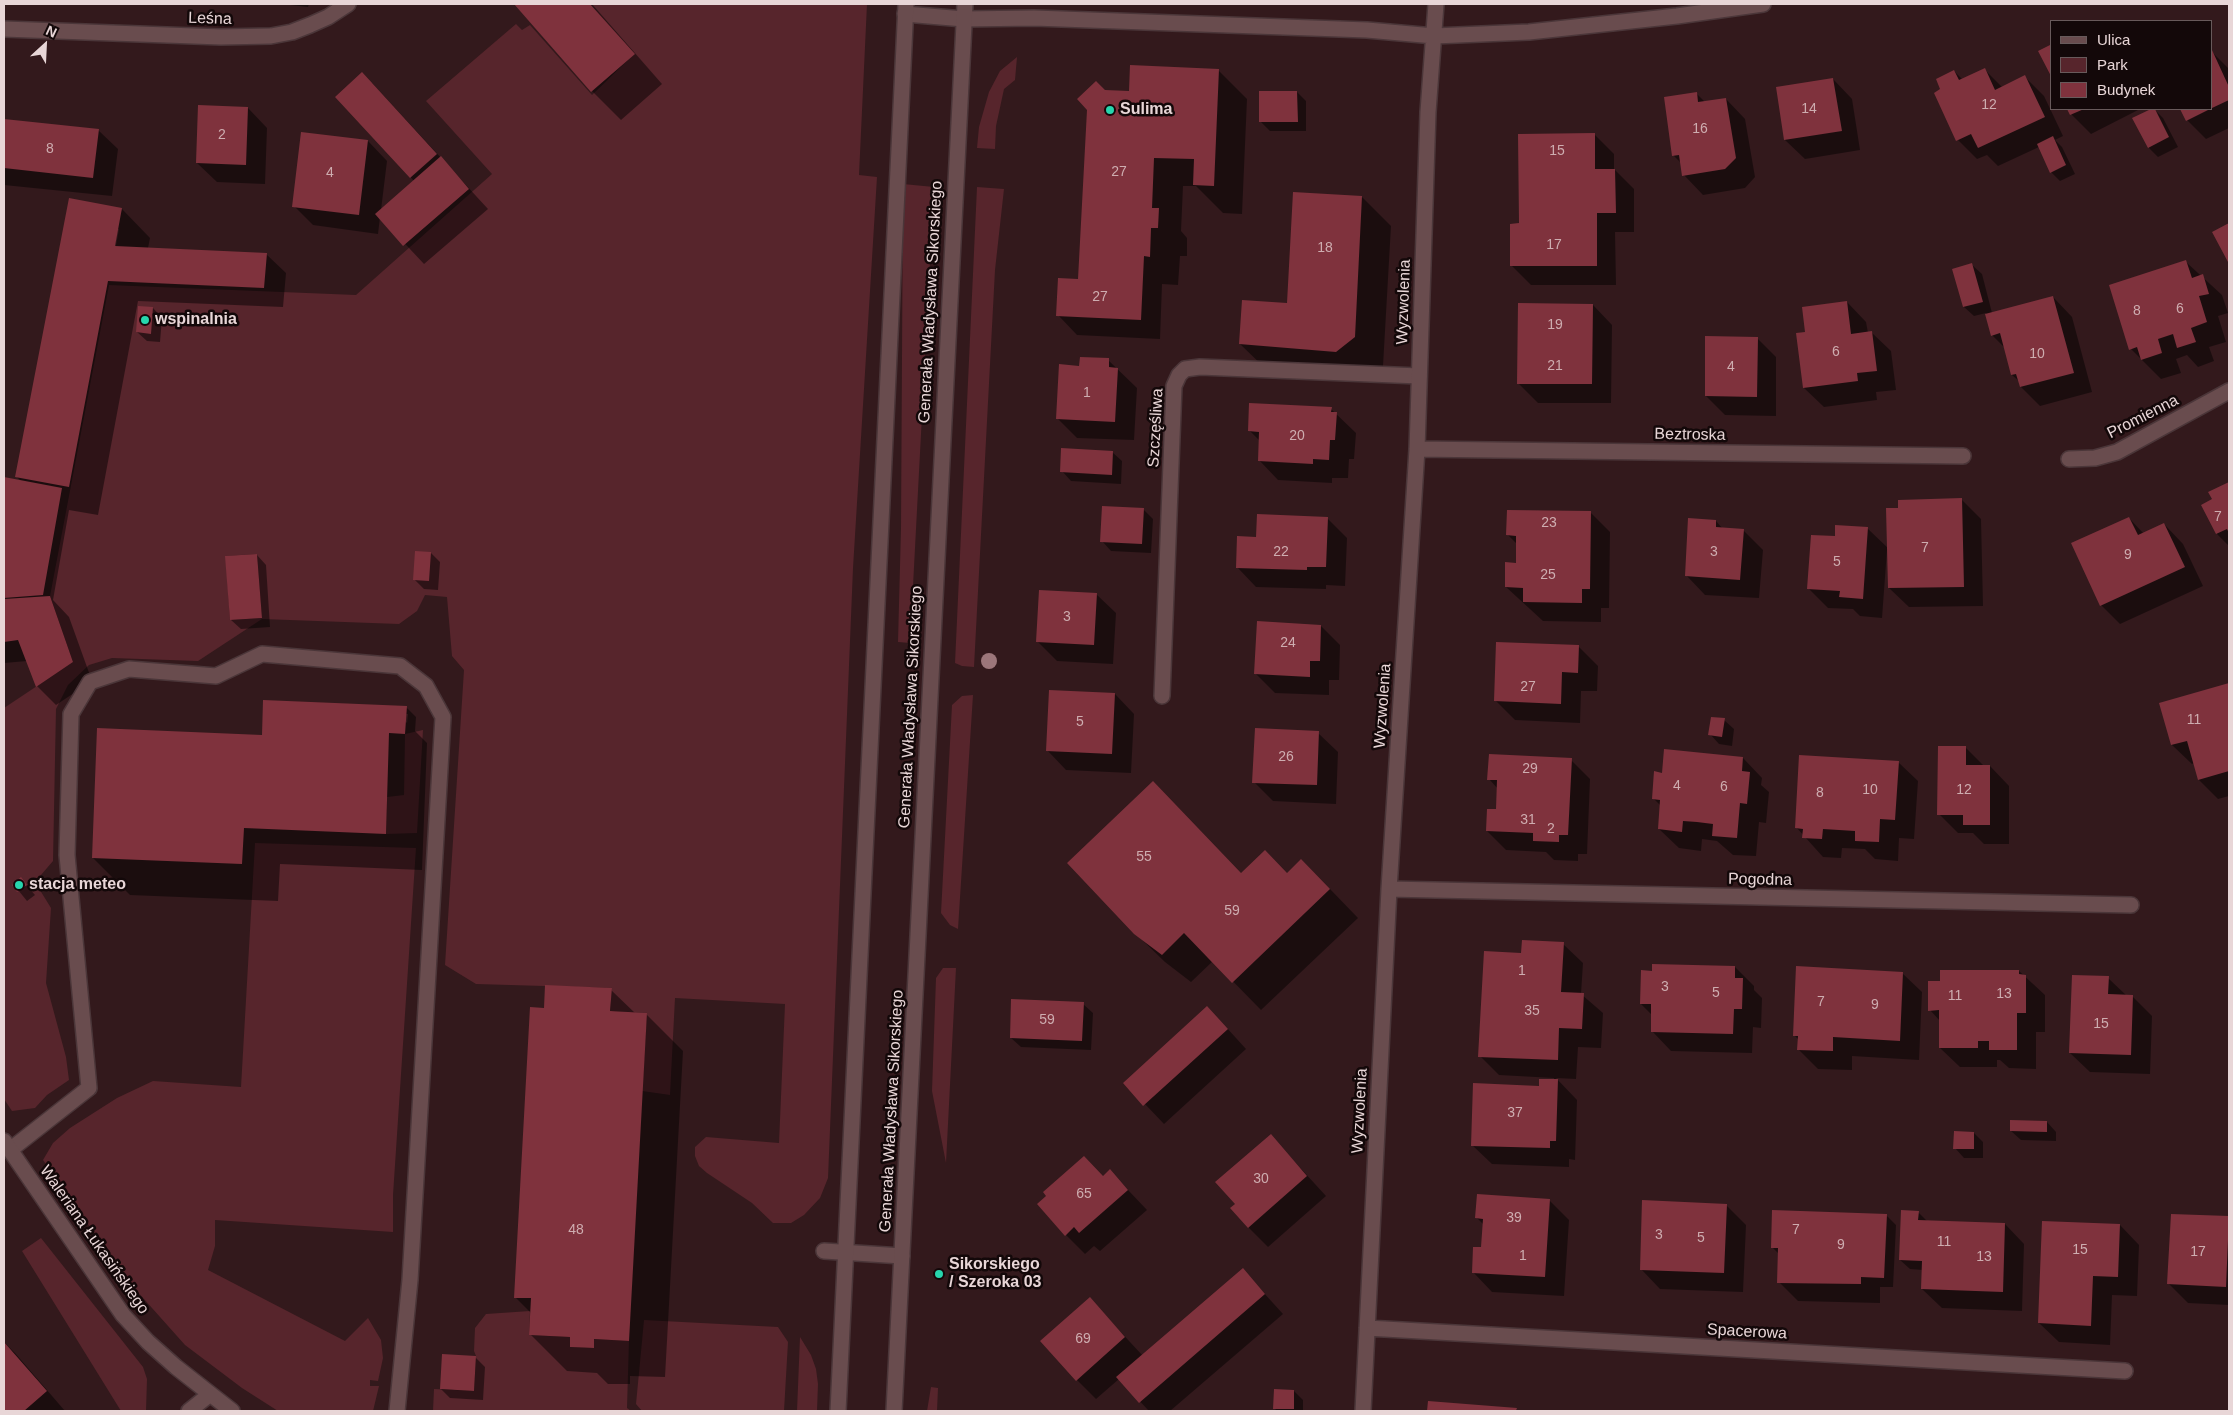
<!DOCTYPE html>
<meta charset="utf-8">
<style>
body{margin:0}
#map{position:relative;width:2233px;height:1415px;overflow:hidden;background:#33191c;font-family:Helvetica,sans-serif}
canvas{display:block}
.frame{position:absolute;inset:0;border:5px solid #e8d6d7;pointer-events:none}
.legend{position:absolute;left:2050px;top:20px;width:162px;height:90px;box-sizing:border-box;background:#130809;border:1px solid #685a5b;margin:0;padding:6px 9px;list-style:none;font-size:15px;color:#e8d6d7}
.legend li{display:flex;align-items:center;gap:10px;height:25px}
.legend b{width:25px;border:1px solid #685a5b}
.north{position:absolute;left:20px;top:20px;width:50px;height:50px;-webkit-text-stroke:4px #130809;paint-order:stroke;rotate:25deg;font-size:14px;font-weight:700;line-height:20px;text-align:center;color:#e8d6d7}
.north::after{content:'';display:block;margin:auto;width:18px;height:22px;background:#e8d6d7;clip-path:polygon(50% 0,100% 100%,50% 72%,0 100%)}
</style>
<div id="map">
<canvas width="2233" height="1415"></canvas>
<div class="frame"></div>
<ul class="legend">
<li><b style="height:6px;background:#694c4e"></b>Ulica</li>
<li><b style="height:14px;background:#57252c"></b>Park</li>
<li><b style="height:14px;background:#7f323d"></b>Budynek</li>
</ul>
<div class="north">N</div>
</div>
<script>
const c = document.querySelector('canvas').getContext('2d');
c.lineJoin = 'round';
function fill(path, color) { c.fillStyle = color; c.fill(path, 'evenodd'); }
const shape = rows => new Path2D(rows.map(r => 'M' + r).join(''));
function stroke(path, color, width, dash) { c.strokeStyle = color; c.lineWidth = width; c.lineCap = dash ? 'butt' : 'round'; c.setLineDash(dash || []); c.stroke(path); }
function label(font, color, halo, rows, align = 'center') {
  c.font = font + ' Helvetica,sans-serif'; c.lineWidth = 5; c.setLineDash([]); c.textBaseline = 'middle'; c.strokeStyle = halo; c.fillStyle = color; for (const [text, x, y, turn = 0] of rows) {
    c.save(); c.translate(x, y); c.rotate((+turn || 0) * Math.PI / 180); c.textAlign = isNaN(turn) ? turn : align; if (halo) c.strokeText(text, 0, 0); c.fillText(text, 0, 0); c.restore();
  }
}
fill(shape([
 [590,4,867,4,859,175,877,177,853,568,828,1178,820,1198,804,1215,791,1223,773,1223,752,1203,707,1173,699,1166,695,1156,695,1147,706,1137,779,1143,785,1004,675,998,670,1095,642,1091,647,1013,610,1011,612,988,476,984,445,965,464,670,452,656,447,597,425,595,417,611,399,624,262,619,198,661,112,658,89,665,68,685,56,709,53,861,35,882,51,908,46,983,66,1057,69,1080,47,1095,35,1108,12,1111,4,1099,4,708,73,662,50,596,109,285,356,295,492,174,426,101,516,24,522,30,530,25,592,95,634,54],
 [257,554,262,618,230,620,226,556],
 [1017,57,1015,80,1004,89,996,126,995,149,977,148,979,127,989,92,1000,71],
 [903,184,934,187,910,643,898,642,901,528],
 [977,187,1004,189,995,270,974,667,962,666,955,663],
 [973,695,958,929,950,925,941,913,952,705,962,696],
 [423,730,417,833,386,834,387,797,404,795,405,734],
 [255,843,416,848,393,1195,393,1232,215,1220,215,1246,208,1270,345,1341,368,1318,381,1340,383,1358,378,1381,370,1380,370,1386,379,1386,373,1411,278,1411,242,1388,185,1345,127,1280,43,1160,53,1143,70,1128,117,1098,153,1081,241,1087],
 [943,968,956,968,946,1163,932,1091,936,978],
 [41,1238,143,1367,147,1379,146,1411,121,1411,22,1251],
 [530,1311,529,1335,570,1337,570,1347,593,1348,594,1339,629,1341,627,1408,631,1411,427,1411,433,1411,434,1389,474,1391,476,1356,474,1351,475,1328,486,1314],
 [644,1320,778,1327,788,1342,784,1411,642,1411,636,1404],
 [800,1337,811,1355,816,1369,818,1384,817,1411,797,1411],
 [931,1387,938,1388,937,1411,927,1411]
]), '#57252c');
fill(shape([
 [282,4,309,4,308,7],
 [515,4,592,4,662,84,621,120,592,91],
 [2212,52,2229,69,2229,128,2206,139,2187,120,2181,109,2212,109],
 [1218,70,1247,99,1242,214,1223,213,1196,186,1183,186,1181,231,1187,238,1187,256,1180,256,1178,285,1162,284,1160,339,1077,335,1058,315,1079,280,1105,91,1130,92],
 [1985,70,2002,87,2025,77,2044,96,2063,136,2055,140,2062,147,2075,174,2060,181,2051,172,2039,147,1998,166,1987,155,1977,159,1958,140,1942,90,1954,71,1963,80],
 [1833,79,1852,99,1860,150,1805,159,1785,140],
 [372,83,488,209,424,264,380,217,378,234,313,225,294,206,368,141,387,161,381,210,414,181,337,97],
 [1297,92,1306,101,1306,131,1270,131,1261,122],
 [1696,93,1705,102,1726,99,1745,119,1755,177,1745,188,1703,195,1684,175,1682,164,1674,156,1665,98],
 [248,108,267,128,265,184,217,182,197,163],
 [2069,109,2140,109,2091,134,2072,115],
 [2154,109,2163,118,2178,147,2158,157,2149,148,2134,119],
 [4,121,98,130,118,149,112,196,4,185],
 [1595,135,1614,154,1614,169,1634,189,1634,232,1615,232,1616,285,1531,285,1512,266,1520,225],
 [1362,197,1391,226,1383,366,1365,380,1269,372,1240,344,1288,304],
 [122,209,150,238,148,248,266,254,286,273,283,307,138,301,98,515,69,510,53,600,69,617,92,681,56,705,37,686,27,661,4,663,4,479,22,482,17,477],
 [117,229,119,229,111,272],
 [2186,262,2222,295,2228,313,2218,316,2226,342,2209,347,2214,361,2198,367,2187,355,2176,359,2181,373,2161,379,2131,349],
 [1972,265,1982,274,1992,313,2053,297,2072,317,2092,392,2040,406,2021,387,2020,382,2012,375,2005,348,1992,335,1986,313,1974,316,1964,307,1954,269],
 [1847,302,1866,322,1868,333,1871,332,1891,351,1896,390,1876,392,1877,400,1824,407,1804,388,1807,333],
 [1593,305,1612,325,1611,403,1538,403,1518,383],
 [139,307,153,308,162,318,160,342,147,341,137,332],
 [1757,338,1776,357,1776,416,1725,415,1706,396],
 [1108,360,1137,388,1134,440,1077,438,1057,418,1080,367],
 [1331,409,1356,433,1354,459,1349,459,1348,478,1332,478,1332,483,1278,480,1259,460,1260,441,1249,430],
 [1112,452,1122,461,1121,484,1071,481,1062,471],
 [2229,483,2229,546,2217,534,2202,505,2214,500,2210,493],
 [1962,500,1981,519,1983,606,1909,607,1889,588,1889,550,1887,550,1882,618,1860,616,1853,609,1828,608,1808,588,1836,538,1867,528,1889,549],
 [1143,509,1153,519,1151,553,1111,551,1102,541],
 [1591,513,1610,532,1609,608,1601,608,1601,622,1543,621,1506,587,1517,564,1517,544,1508,535],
 [1327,518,1347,538,1345,586,1326,585,1326,589,1256,587,1237,567,1257,538],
 [2129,518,2144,534,2164,524,2183,544,2203,586,2120,624,2101,605],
 [1716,521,1723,529,1743,530,1763,550,1759,598,1705,595,1686,575],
 [431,553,440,562,438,590,424,589,414,579],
 [257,555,266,565,270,627,241,629,231,620],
 [1096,594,1116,613,1113,664,1057,661,1038,642],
 [1321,626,1340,645,1339,680,1329,680,1329,695,1275,693,1256,674],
 [1579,647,1598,666,1597,691,1581,691,1580,723,1515,720,1496,701],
 [2229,684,2229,796,2218,799,2199,780,2194,763,2192,764,2172,745,2161,704],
 [1115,694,1134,714,1131,773,1066,770,1047,750],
 [406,707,416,717,415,731,427,743,422,870,280,864,278,901,130,895,93,858,263,736],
 [405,714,408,714,407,723,405,721],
 [1724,720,1734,729,1732,746,1719,744,1710,734],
 [1318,733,1338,752,1336,804,1273,801,1254,782],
 [1966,748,1984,766,1990,766,2009,786,2009,844,1984,844,1973,833,1958,833,1939,814],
 [1665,751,1743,758,1762,778,1761,785,1769,792,1766,823,1759,822,1756,856,1733,855,1717,841,1702,839,1701,851,1679,848,1659,829,1661,806,1653,798,1663,774],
 [1571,760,1590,779,1587,854,1578,854,1578,861,1554,860,1546,852,1506,850,1487,831,1497,811,1498,789,1489,779],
 [1898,762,1918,781,1914,839,1899,838,1898,861,1875,859,1865,849,1842,848,1841,858,1823,857,1796,827],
 [1242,874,1287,874,1330,889,1358,918,1261,1010,1213,961,1191,982,1165,962,1135,933],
 [21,879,35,895,27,901,14,885],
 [1563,944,1583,963,1581,994,1603,1013,1601,1048,1578,1047,1576,1079,1556,1078,1577,1100,1575,1160,1569,1159,1569,1167,1492,1164,1472,1145,1540,1087,1554,1080,1554,1078,1499,1075,1480,1056,1523,955],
 [1735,967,1754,986,1754,990,1762,998,1761,1028,1753,1027,1752,1053,1671,1051,1652,1031,1652,1015,1641,1004,1654,972],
 [2019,971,2045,995,2045,1032,2036,1032,2036,1069,2009,1068,2000,1060,1997,1060,1997,1067,1960,1067,1940,1048,1940,1021,1930,1010],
 [1902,973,1922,992,1919,1060,1852,1056,1852,1070,1818,1069,1798,1049,1799,1040,1794,1035],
 [2108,978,2127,996,2133,997,2152,1016,2150,1074,2090,1072,2070,1053],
 [611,990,635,1013,646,1014,683,1051,665,1377,630,1376,630,1384,608,1384,597,1373,567,1371,530,1334,532,1314,515,1297,545,1009],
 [1083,1004,1093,1013,1091,1050,1021,1047,1011,1038],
 [1226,1027,1246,1049,1164,1124,1125,1083],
 [2047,1122,2056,1132,2056,1141,2021,1140,2011,1131],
 [1974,1133,1983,1142,1983,1158,1964,1158,1955,1148],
 [1271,1136,1326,1196,1268,1247,1248,1227,1236,1204],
 [1110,1171,1147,1210,1100,1251,1094,1246,1085,1254,1066,1235,1104,1177],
 [1549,1200,1569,1220,1564,1296,1492,1292,1473,1272,1482,1248,1484,1225,1476,1217],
 [1726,1205,1746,1225,1743,1292,1660,1289,1641,1269],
 [1918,1212,1928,1222,2005,1224,2024,1244,2022,1311,1942,1308,1922,1289,1923,1270,1910,1269,1900,1260],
 [1886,1215,1896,1225,1893,1287,1880,1287,1880,1303,1798,1301,1779,1282,1779,1254,1773,1248],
 [2229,1217,2229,1305,2188,1303,2168,1283],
 [2120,1225,2139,1245,2137,1296,2112,1295,2110,1345,2059,1342,2039,1323],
 [1243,1270,1283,1314,1170,1411,1149,1411,1119,1379,1096,1399,1077,1380,1090,1299,1143,1356],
 [4,1342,15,1353,65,1411,4,1411],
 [476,1358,485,1367,483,1400,450,1398,441,1389],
 [1294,1391,1303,1400,1303,1411,1277,1411,1275,1409],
 [1429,1402,1516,1409,1518,1411,1428,1411]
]), '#0007');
fill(shape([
 [514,4,590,4,635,54,591,92],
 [2052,44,2052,78,2038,51],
 [2212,50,2229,87,2229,100,2212,108],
 [1130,65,1219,69,1214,186,1193,185,1194,159,1154,158,1152,208,1159,208,1158,228,1151,228,1150,257,1144,256,1141,320,1056,316,1058,278,1078,279,1087,110,1077,99,1096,81,1105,90,1129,91],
 [1985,68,1995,90,2025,75,2045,117,1978,148,1971,134,1956,141,1934,93,1940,89,1936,79,1954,70,1959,80],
 [362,72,437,154,410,178,335,97],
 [1833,78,1842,131,1784,140,1776,87],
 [1259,91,1297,91,1298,122,1259,122],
 [1697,92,1698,102,1726,98,1736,158,1725,169,1682,176,1679,155,1672,156,1664,97],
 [198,105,248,107,246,165,196,163],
 [2067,109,2084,109,2070,115],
 [2151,109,2155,109,2169,137,2148,148,2132,118],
 [2180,109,2210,109,2186,121],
 [4,119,99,129,93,178,4,168],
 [301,132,368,140,359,215,292,207],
 [1595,133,1595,169,1615,169,1616,213,1597,213,1597,266,1510,266,1510,224,1519,223,1518,134],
 [2053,136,2066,165,2050,173,2037,144],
 [441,156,469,189,403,246,375,214],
 [1293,192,1362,196,1355,337,1336,352,1239,344,1242,300,1287,303],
 [69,198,122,208,115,246,267,253,264,288,108,281,69,487,15,477],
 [2229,223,2229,261,2228,262,2212,232],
 [2186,260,2192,278,2203,274,2209,294,2199,296,2207,322,2191,328,2196,342,2177,348,2173,334,2158,339,2162,353,2141,360,2137,347,2129,350,2109,285],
 [1972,263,1983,302,1963,307,1952,269],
 [2053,296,2074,373,2020,387,2016,374,2011,375,2000,333,1991,336,1985,314],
 [1847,301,1851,334,1872,331,1877,371,1857,373,1858,381,1803,388,1796,333,1805,332,1802,307],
 [1518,303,1593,304,1592,384,1517,384],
 [138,306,153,307,151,334,136,332],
 [1705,336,1758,337,1757,397,1705,396],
 [1080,357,1109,358,1109,367,1118,368,1115,422,1056,419,1059,364,1079,366],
 [1249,403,1332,407,1331,412,1337,412,1335,440,1330,440,1329,460,1313,459,1313,464,1258,461,1259,432,1248,431],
 [1061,448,1113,451,1112,475,1060,472],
 [4,477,62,488,43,595,4,598],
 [2229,482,2229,533,2227,529,2216,534,2201,505,2212,499,2208,492],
 [1962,498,1964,587,1888,588,1886,508,1898,508,1898,500],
 [1102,506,1144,508,1142,544,1100,542],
 [1507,510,1591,511,1590,589,1582,589,1582,603,1523,602,1523,588,1505,587,1505,562,1516,563,1516,536,1506,535],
 [1257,514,1328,517,1326,567,1307,567,1307,570,1236,568,1237,536,1256,537],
 [2129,517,2138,535,2164,523,2185,567,2100,606,2071,543],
 [1688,518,1716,520,1716,527,1744,529,1740,580,1685,576],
 [1835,525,1868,527,1863,599,1839,597,1840,591,1807,589,1811,535,1835,536],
 [415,551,431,552,429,581,413,580],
 [257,554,262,618,230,620,225,556],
 [1039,590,1097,593,1094,645,1036,642],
 [50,596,73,662,36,687,18,640,4,642,4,599],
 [1257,621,1321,625,1320,661,1310,661,1310,677,1254,674],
 [1496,642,1579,645,1578,673,1562,672,1561,704,1494,701],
 [2229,683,2229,771,2198,780,2187,741,2171,745,2159,703],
 [1049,690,1115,693,1112,754,1046,751],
 [263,700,407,706,405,734,389,733,386,834,244,828,242,864,92,858,97,728,262,735],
 [1711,717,1725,718,1722,737,1708,735],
 [1255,728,1319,731,1317,785,1252,783],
 [1938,746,1966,746,1966,765,1990,765,1990,825,1963,825,1963,815,1937,815],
 [1664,749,1743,757,1742,771,1750,772,1747,804,1740,803,1737,838,1712,836,1713,824,1697,822,1683,821,1682,832,1658,829,1660,800,1652,799,1654,771,1662,773],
 [1489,754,1572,758,1568,835,1559,835,1559,842,1533,841,1533,833,1486,831,1487,809,1496,809,1497,780,1487,780],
 [1799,755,1899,761,1895,820,1880,819,1879,842,1855,841,1855,831,1823,829,1822,839,1802,838,1803,829,1795,828],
 [1153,781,1241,873,1265,850,1287,873,1301,859,1330,889,1232,983,1184,933,1162,955,1134,934,1067,863],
 [21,877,27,885,17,892,12,885],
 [1522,940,1564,942,1561,992,1584,993,1582,1029,1559,1028,1558,1060,1478,1057,1484,951,1521,953],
 [1652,964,1735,966,1735,978,1743,978,1742,1009,1734,1009,1733,1034,1651,1032,1651,1004,1640,1004,1641,970,1652,971],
 [1796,966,1903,972,1900,1041,1833,1037,1833,1051,1797,1050,1798,1036,1793,1036],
 [1940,970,2019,970,2019,974,2026,975,2026,1013,2017,1013,2017,1050,1989,1050,1989,1041,1978,1041,1978,1048,1939,1048,1939,1010,1928,1011,1928,981,1940,981],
 [2072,975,2109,976,2108,994,2133,995,2131,1055,2069,1053],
 [545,985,612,988,610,1011,647,1013,629,1341,594,1339,594,1348,570,1347,570,1337,529,1335,531,1298,514,1298,530,1007,544,1008],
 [1011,999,1084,1002,1082,1041,1010,1038],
 [1207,1006,1228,1029,1143,1106,1123,1083],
 [1539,1079,1558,1079,1556,1141,1550,1141,1550,1148,1471,1146,1473,1083,1539,1086],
 [2010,1120,2047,1121,2047,1132,2010,1131],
 [1954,1131,1974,1132,1974,1149,1953,1149],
 [1271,1134,1307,1176,1248,1228,1230,1208,1235,1204,1215,1182],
 [1084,1156,1103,1176,1110,1169,1128,1190,1079,1233,1074,1227,1065,1236,1037,1204,1046,1196,1043,1192],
 [1477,1194,1550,1199,1545,1277,1472,1273,1473,1247,1481,1247,1483,1219,1475,1218],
 [1642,1200,1727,1204,1724,1273,1640,1270],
 [1772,1210,1887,1214,1884,1278,1861,1277,1861,1284,1777,1283,1778,1248,1771,1248],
 [1901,1210,1919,1211,1918,1220,2005,1223,2003,1292,1921,1289,1922,1261,1899,1260],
 [2171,1214,2229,1216,2226,1287,2167,1284],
 [2042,1221,2120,1224,2118,1277,2093,1276,2091,1326,2038,1323],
 [1243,1268,1265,1294,1139,1403,1116,1377],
 [1090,1297,1125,1337,1076,1381,1040,1341],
 [4,1342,47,1391,24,1411,4,1411],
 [442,1354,476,1356,474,1391,440,1389],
 [1274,1389,1294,1390,1294,1409,1273,1409],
 [1428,1401,1517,1408,1516,1411,1427,1411]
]), '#7f323d');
const service = shape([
 [1162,696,1174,386,1179,375,1185,369,1200,367,1419,376],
 [10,1150,89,1088,67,855,71,714,90,682,129,669,216,676,262,654,400,666,426,686,443,717,410,1280,397,1411],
 [824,1251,902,1256]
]);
const minor = shape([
 [905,14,964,19,1034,18,1367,30,1434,36,1529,32,1677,16,1763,4],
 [4,29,221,37,271,36,292,32,310,25,328,17,348,4],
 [1417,449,1963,456],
 [2069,459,2095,458,2117,452,2229,391],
 [1389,889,2131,905],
 [4,1141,123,1315,148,1342,176,1367,232,1411],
 [1367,1328,2125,1371],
 [189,1411,209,1395],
 [1363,1411,1389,889,1417,449,1428,112,1436,4]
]);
const secondary = shape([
 [838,1411,906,4],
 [894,1411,965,4]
]);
stroke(service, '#4b3639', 18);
stroke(minor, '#4b3639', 18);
stroke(secondary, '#4b3639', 18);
stroke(service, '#694c4e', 15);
stroke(minor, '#694c4e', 15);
stroke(secondary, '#694c4e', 15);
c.fillStyle = '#9c767a';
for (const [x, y] of [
 [989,661]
]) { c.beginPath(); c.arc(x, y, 8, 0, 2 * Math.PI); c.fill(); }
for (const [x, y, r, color] of [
 [1110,110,5,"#27d5ad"],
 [145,320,5,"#27d5ad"],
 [19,885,5,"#27d5ad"],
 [939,1274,5,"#27d5ad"]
]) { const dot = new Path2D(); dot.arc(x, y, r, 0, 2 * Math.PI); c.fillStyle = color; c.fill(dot); stroke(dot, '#130809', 2); }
label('14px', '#ceadb0', null, [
 ["12",1989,105],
 ["14",1809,109],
 ["16",1700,129],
 ["2",222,135],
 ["8",50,149],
 ["15",1557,151],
 ["27",1119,172],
 ["4",330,173],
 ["17",1554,245],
 ["18",1325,248],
 ["27",1100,297],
 ["6",2180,309],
 ["8",2137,311],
 ["19",1555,325],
 ["6",1836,352],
 ["10",2037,354],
 ["21",1555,366],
 ["4",1731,367],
 ["1",1087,393],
 ["20",1297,436],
 ["7",2218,517],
 ["23",1549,523],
 ["7",1925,548],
 ["22",1281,552],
 ["3",1714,552],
 ["9",2128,555],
 ["5",1837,562],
 ["25",1548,575],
 ["3",1067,617],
 ["24",1288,643],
 ["27",1528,687],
 ["11",2194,720],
 ["5",1080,722],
 ["26",1286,757],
 ["29",1530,769],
 ["4",1677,786],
 ["6",1724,787],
 ["10",1870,790],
 ["12",1964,790],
 ["8",1820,793],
 ["31",1528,820],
 ["2",1551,829],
 ["55",1144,857],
 ["59",1232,911],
 ["1",1522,971],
 ["3",1665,987],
 ["5",1716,993],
 ["13",2004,994],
 ["11",1955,996],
 ["7",1821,1002],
 ["9",1875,1005],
 ["35",1532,1011],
 ["59",1047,1020],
 ["15",2101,1024],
 ["37",1515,1113],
 ["30",1261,1179],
 ["65",1084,1194],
 ["39",1514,1218],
 ["48",576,1230],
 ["7",1796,1230],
 ["3",1659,1235],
 ["5",1701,1238],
 ["11",1944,1242],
 ["9",1841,1245],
 ["15",2080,1250],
 ["17",2198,1252],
 ["1",1523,1256],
 ["13",1984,1257],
 ["69",1083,1339]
]);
label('16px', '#e8d6d7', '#130809', [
 ["Leśna",210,19,2],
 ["Generała Władysława Sikorskiego",931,302,-87],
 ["Wyzwolenia",1404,302,-88],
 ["Promienna",2143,417,-27],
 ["Szczęśliwa",1156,428,-87],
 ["Beztroska",1690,435,1],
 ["Wyzwolenia",1383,706,-86],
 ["Generała Władysława Sikorskiego",911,707,-87],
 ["Pogodna",1760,880,1],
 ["Generała Władysława Sikorskiego",892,1111,-87],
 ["Wyzwolenia",1360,1111,-87],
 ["Waleriana Łukasińskiego",94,1240,55],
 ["Spacerowa",1747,1332,3]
]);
label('bold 16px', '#e8d6d7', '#130809', [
 ["Sulima",1120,110],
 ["wspinalnia",155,320],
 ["stacja meteo",29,885],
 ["Sikorskiego",949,1265],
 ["/ Szeroka 03",949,1283]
], 'left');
</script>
